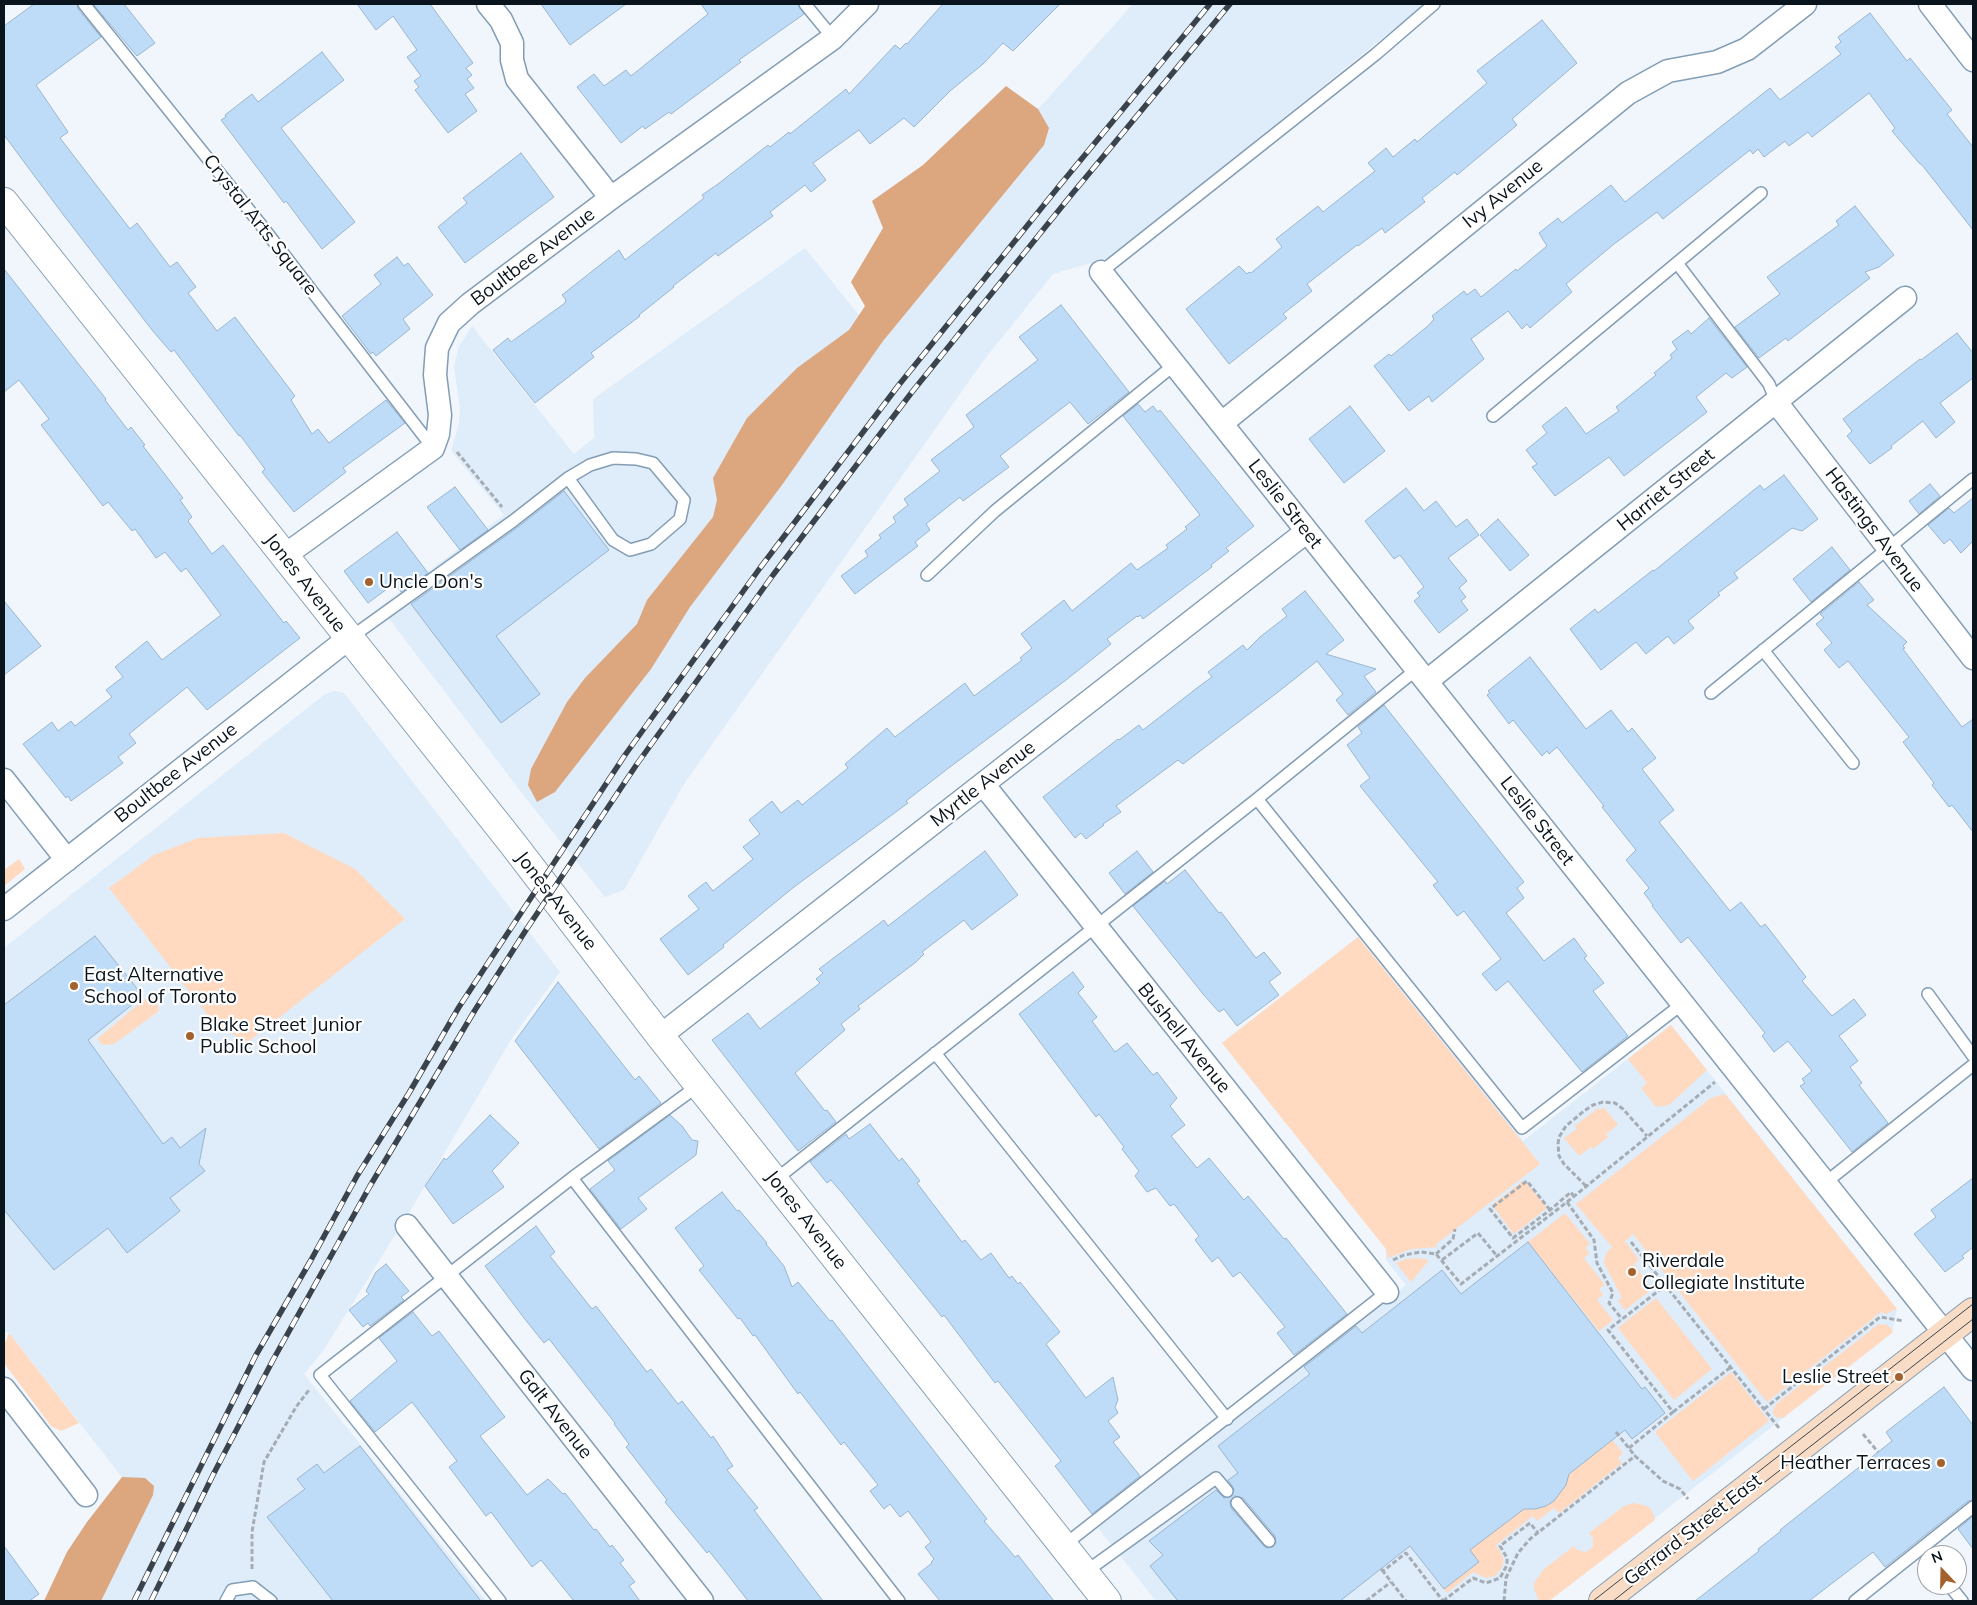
<!DOCTYPE html>
<style>
body{margin:0}
#map{position:relative;width:1977px;height:1605px;overflow:hidden;background:#f1f6fc;font-family:Mulish,sans-serif}
canvas{display:block}
.frame{position:absolute;inset:0;border:5px solid #0a141d;pointer-events:none}
.north{position:absolute;left:1917px;top:1545px;width:50px;height:50px;box-sizing:border-box;background:#fff;border:1px solid #9da1a5;border-radius:50%;rotate:339deg;font-size:14px;font-weight:700;line-height:20px;text-align:center;color:#0a141d}
.north::after{content:'';display:block;margin:auto;width:18px;height:22px;background:#a3622d;clip-path:polygon(50% 0,100% 100%,50% 72%,0 100%)}
</style>
<div id="map">
<canvas width="1977" height="1605"></canvas>
<div class="frame"></div>
<div class="north">N</div>
</div>
<script>
const c = document.querySelector('canvas').getContext('2d');
c.lineJoin = 'round';
function fill(path, color) { c.fillStyle = color; c.fill(path, 'evenodd'); }
const shape = rows => new Path2D(rows.map(r => 'M' + r).join(''));
function stroke(path, color, width, dash) { c.strokeStyle = color; c.lineWidth = width; c.lineCap = dash ? 'butt' : 'round'; c.setLineDash(dash || []); c.stroke(path); }
function label(font, color, halo, rows, align = 'center') {
  c.font = font + ' Mulish,sans-serif'; c.lineWidth = 4.5; c.setLineDash([]); c.textBaseline = 'middle'; c.strokeStyle = halo; c.fillStyle = color; for (const [text, x, y, turn = 0] of rows) {
    c.save(); c.translate(x, y); c.rotate((+turn || 0) * Math.PI / 180); c.textAlign = isNaN(turn) ? turn : align; if (halo) c.strokeText(text, 0, 0); c.fillText(text, 0, 0); c.restore();
  }
}
fill(shape([
 [1133,4,1425,4,1109,258,1053,274,984,360,684,784,624,890,605,897,528,801,380,607,504,515,451,451,459,423,460,409,454,366,459,346,472,326,574,454,594,438,593,399,805,248,870,329,1038,109],
 [334,691,344,693,560,972,512,1038,415,1203,323,1351,304,1374,486,1601,44,1601,67,1552,87,1522,122,1477,9,1333,4,1330,4,948,325,694],
 [1358,937,1523,1141,1671,1025,1897,1309,1892,1333,1549,1601,1156,1601,1098,1528,1406,1285,1386,1260,1386,1249,1222,1043]
]), '#dfecf9');
fill(shape([
 [284,833,355,869,405,919,248,1042,216,1026,109,888,154,855,198,838],
 [19,859,25,869,4,886,4,870],
 [1358,937,1540,1164,1435,1245,1438,1247,1411,1249,1388,1258,1386,1249,1222,1043],
 [151,994,158,1004,159,1011,114,1044,103,1045,97,1039],
 [1671,1025,1707,1070,1669,1105,1656,1107,1641,1088,1647,1083,1628,1059],
 [1725,1094,1897,1309,1886,1314,1881,1312,1767,1402,1633,1234,1625,1241,1639,1260,1634,1264,1652,1289,1625,1310,1618,1301,1622,1298,1604,1263,1606,1253,1612,1247,1576,1204,1711,1098],
 [1604,1107,1618,1125,1606,1134,1608,1137,1593,1149,1591,1147,1579,1156,1564,1138,1577,1129,1575,1126,1598,1108,1600,1110],
 [1524,1180,1547,1208,1514,1234,1492,1205],
 [1565,1213,1590,1244,1585,1248,1590,1253,1584,1258,1605,1285,1599,1289,1603,1295,1597,1300,1613,1320,1599,1331,1528,1242],
 [1418,1258,1429,1260,1411,1282,1396,1263,1406,1259],
 [1656,1298,1712,1369,1674,1400,1618,1328],
 [1879,1324,1888,1325,1892,1329,1892,1333,1783,1418,1776,1417,1772,1412,1776,1404],
 [9,1333,79,1423,61,1431,51,1426,4,1363,4,1346],
 [1731,1372,1769,1421,1693,1481,1655,1432],
 [1610,1437,1623,1453,1618,1458,1622,1463,1559,1513,1554,1508,1537,1521,1533,1516,1496,1545,1503,1557,1503,1564,1501,1569,1495,1576,1486,1578,1473,1572,1447,1593,1444,1589,1478,1562,1468,1548,1491,1534,1524,1509,1535,1509,1546,1506,1554,1501,1566,1485,1569,1474,1602,1448],
 [1634,1503,1647,1506,1652,1510,1655,1520,1549,1601,1539,1601,1534,1589,1534,1583,1544,1569,1574,1546,1577,1550,1586,1552,1593,1547,1593,1538,1589,1533,1624,1506]
]), '#ffdac0');
fill(shape([
 [1006,86,1038,109,1049,128,1044,145,883,341,782,485,690,607,651,669,555,792,537,802,528,785,531,769,567,702,585,678,637,624,647,600,713,517,717,500,713,478,747,418,797,368,849,330,865,306,851,282,883,228,872,201,923,165],
 [122,1477,145,1478,154,1486,153,1495,101,1601,44,1601,67,1552,87,1522]
]), '#dca67f');
const building = shape([
 [34,4,77,4,78,9,101,37,36,85,68,132,60,138,130,229,137,223,170,267,177,262,196,287,188,293,217,331,235,317,295,396,291,400,312,434,318,429,329,443,386,400,405,423,343,468,346,472,294,512,262,472,265,469,240,435,239,436,174,350,171,352,152,330,62,213,4,135,4,26,34,4],
 [93,4,124,4,155,43,137,56,93,4],
 [357,4,430,4,473,63,466,68,472,75,467,79,474,88,465,94,477,111,448,133,415,90,419,87,414,81,421,76,407,57,417,50,393,16,376,30,357,4],
 [541,4,626,4,570,45,541,4],
 [701,4,798,4,804,14,739,60,741,62,671,114,669,112,645,129,643,126,621,143,577,87,594,74,604,86,626,70,631,76,708,14,701,4],
 [943,4,1060,4,1013,51,1003,43,983,64,950,91,914,127,904,118,870,144,859,130,813,163,826,180,811,192,805,185,770,212,773,216,718,256,716,253,673,286,674,287,639,315,640,316,591,353,594,357,535,403,493,350,508,338,511,342,565,303,566,300,562,295,619,250,625,260,704,198,702,195,718,184,768,145,770,147,789,132,790,134,846,89,849,94,895,45,900,49,906,43,907,44,943,4],
 [1870,13,1907,61,1910,58,1952,110,1947,114,1973,147,1973,230,1922,165,1919,163,1892,131,1895,128,1869,93,1812,137,1808,132,1789,146,1785,141,1764,157,1758,149,1753,154,1750,150,1663,219,1657,212,1614,244,1566,284,1572,292,1530,328,1527,324,1522,329,1508,311,1471,339,1484,359,1432,402,1429,396,1409,411,1374,366,1389,354,1391,356,1429,325,1434,319,1432,316,1464,291,1467,295,1475,289,1481,297,1516,269,1517,271,1547,246,1539,233,1558,218,1562,223,1611,185,1625,202,1770,88,1780,100,1841,54,1835,47,1841,42,1838,37,1870,13],
 [1542,20,1577,63,1512,119,1517,125,1457,175,1455,172,1422,198,1425,202,1385,233,1382,228,1358,246,1357,245,1307,284,1312,291,1283,314,1287,318,1229,364,1186,309,1239,266,1247,274,1249,272,1251,273,1282,247,1276,239,1318,206,1323,212,1375,171,1368,163,1386,148,1393,157,1415,139,1417,142,1487,83,1477,71,1542,20],
 [322,52,344,80,281,128,355,222,322,249,286,201,284,203,221,120,226,117,225,115,252,94,258,102,322,52],
 [521,153,554,197,465,263,438,227,467,203,463,198,521,153],
 [1855,206,1894,255,1879,267,1865,272,1870,278,1788,341,1786,338,1759,358,1735,327,1780,294,1767,277,1839,225,1836,221,1855,206],
 [397,257,404,266,408,263,433,295,403,319,410,329,376,356,373,352,371,354,342,316,381,284,374,275,397,257],
 [4,269,106,399,105,400,128,430,131,427,145,445,143,446,183,498,180,500,192,517,188,521,212,554,223,545,284,623,286,621,300,638,207,710,187,687,129,734,136,743,118,757,123,763,71,801,68,796,66,798,23,744,52,722,58,731,71,721,75,726,112,697,106,690,123,677,115,667,147,641,162,660,221,615,186,568,181,572,165,552,156,558,135,529,132,531,108,502,103,506,41,425,49,419,19,380,4,392,4,269],
 [1061,305,1129,392,1088,424,1070,402,1000,456,1009,467,963,501,960,497,926,524,930,530,915,542,918,546,855,594,841,576,868,556,865,551,881,538,879,535,896,522,893,517,908,505,904,499,940,471,931,460,974,427,966,415,1038,360,1019,337,1061,305],
 [1709,318,1747,367,1732,378,1726,373,1696,397,1707,412,1624,476,1609,457,1555,496,1532,467,1537,464,1526,450,1547,433,1542,426,1566,407,1586,434,1619,411,1616,407,1656,375,1654,373,1672,358,1670,355,1677,349,1672,342,1688,330,1691,334,1709,318],
 [1957,333,1973,353,1973,378,1940,403,1955,422,1936,438,1923,421,1891,446,1892,448,1870,464,1847,436,1852,431,1843,419,1920,359,1921,360,1957,333],
 [1138,404,1145,412,1153,406,1158,412,1160,410,1254,526,1226,548,1229,551,1211,565,1212,567,1143,619,1140,615,1138,617,1137,616,1107,639,1111,644,1066,680,946,770,906,801,908,803,794,887,723,945,724,947,688,975,660,939,699,909,688,896,706,882,713,891,753,859,743,847,760,834,749,820,772,801,781,813,798,800,802,805,848,768,845,764,887,728,895,737,965,683,974,696,1022,660,1020,658,1032,648,1021,634,1064,600,1072,611,1131,563,1137,570,1168,548,1166,545,1187,529,1185,527,1200,515,1123,416,1138,404],
 [1350,406,1385,451,1344,483,1309,439,1350,406],
 [1784,475,1818,519,1802,531,1792,528,1734,573,1738,578,1718,593,1720,595,1688,621,1694,628,1674,644,1668,636,1646,654,1636,642,1601,670,1570,629,1595,609,1598,613,1653,570,1654,571,1760,485,1764,490,1784,475],
 [1930,484,1940,496,1919,514,1909,501,1930,484],
 [455,487,488,530,460,550,427,507,455,487],
 [1406,488,1424,511,1436,501,1456,527,1467,519,1479,535,1448,558,1467,581,1459,588,1466,597,1461,601,1468,610,1439,633,1414,601,1420,596,1417,593,1424,587,1400,555,1394,559,1365,521,1406,488],
 [564,491,609,550,496,636,540,694,501,723,411,604,518,527,564,491],
 [1973,498,1973,541,1961,553,1950,539,1944,544,1928,525,1949,508,1954,513,1973,498],
 [1498,519,1529,555,1510,571,1480,535,1498,519],
 [397,532,428,573,401,592,395,583,368,603,344,571,397,532],
 [1832,547,1850,570,1811,602,1793,579,1832,547],
 [1859,582,1874,600,1867,605,1907,642,1903,646,1905,648,1903,649,1962,727,1973,719,1973,832,1952,805,1949,807,1932,785,1934,783,1903,742,1909,737,1848,661,1839,668,1824,650,1832,643,1816,624,1824,618,1820,614,1859,582],
 [1305,591,1344,640,1326,654,1376,669,1364,676,1376,692,1348,715,1336,700,1343,694,1317,661,1278,692,1183,764,1178,760,1116,806,1121,812,1103,824,1104,825,1086,839,1081,833,1075,838,1043,797,1118,739,1119,740,1139,725,1143,730,1197,688,1212,677,1208,672,1243,645,1247,650,1260,637,1287,616,1282,609,1305,591],
 [4,601,41,646,4,675,4,601],
 [1530,657,1586,729,1611,710,1628,732,1632,728,1656,758,1642,769,1674,810,1659,822,1730,911,1741,902,1761,927,1765,924,1806,977,1802,981,1832,1016,1854,999,1866,1015,1839,1036,1858,1061,1850,1067,1862,1083,1859,1085,1888,1123,1852,1152,1800,1086,1805,1083,1802,1079,1812,1071,1788,1041,1774,1052,1762,1036,1765,1033,1688,937,1681,943,1652,906,1653,905,1644,893,1649,888,1626,860,1636,850,1602,807,1604,806,1557,747,1549,754,1547,751,1542,756,1513,720,1509,724,1487,695,1490,693,1488,691,1530,657],
 [1384,705,1524,882,1517,888,1524,898,1506,913,1544,961,1574,938,1587,956,1584,958,1604,983,1593,991,1628,1036,1582,1072,1508,981,1496,991,1482,974,1501,959,1464,911,1457,916,1433,885,1438,882,1360,786,1370,778,1347,745,1362,733,1358,727,1384,705],
 [985,851,1018,895,972,930,964,920,922,952,924,954,916,962,858,1006,860,1009,841,1024,845,1030,795,1073,825,1111,827,1110,836,1122,798,1151,712,1040,748,1013,760,1029,820,983,816,979,823,973,819,969,884,920,888,926,985,851],
 [1137,851,1153,872,1125,894,1109,873,1137,851],
 [1185,870,1219,913,1221,912,1256,958,1264,952,1281,973,1269,982,1279,995,1237,1026,1224,1009,1219,1012,1203,994,1133,906,1165,881,1167,884,1185,870],
 [95,936,143,996,88,1040,163,1144,172,1137,180,1148,206,1128,199,1164,205,1171,170,1198,180,1211,127,1253,108,1228,54,1270,4,1210,4,1005,95,936],
 [1073,972,1084,987,1078,993,1097,1017,1092,1021,1115,1052,1127,1043,1153,1075,1157,1072,1177,1098,1170,1106,1185,1125,1171,1136,1197,1168,1209,1158,1244,1200,1248,1196,1284,1239,1286,1238,1347,1314,1294,1355,1277,1333,1285,1327,1240,1272,1233,1277,1218,1257,1212,1262,1195,1240,1199,1236,1174,1204,1170,1206,1156,1188,1147,1192,1135,1176,1139,1171,1122,1149,1124,1147,1099,1114,1096,1117,1019,1014,1073,972],
 [558,982,635,1080,639,1076,661,1103,599,1149,515,1041,558,982],
 [490,1115,519,1143,492,1171,504,1187,453,1224,425,1186,444,1158,446,1160,490,1115],
 [670,1115,682,1126,692,1140,698,1141,696,1155,638,1198,647,1209,621,1229,590,1189,615,1170,608,1161,670,1115],
 [870,1124,899,1161,902,1158,920,1181,917,1183,962,1242,965,1240,981,1260,991,1253,1009,1278,1012,1276,1018,1284,1020,1282,1060,1332,1046,1344,1086,1398,1113,1377,1118,1400,1115,1407,1118,1413,1108,1421,1120,1437,1113,1442,1140,1476,1092,1514,1055,1466,1061,1461,1028,1419,998,1381,995,1383,944,1315,942,1317,843,1194,831,1180,827,1183,810,1162,846,1134,849,1139,870,1124],
 [1973,1178,1973,1247,1962,1256,1964,1258,1945,1272,1914,1234,1936,1217,1931,1210,1973,1178],
 [722,1192,737,1211,739,1210,767,1243,766,1244,784,1266,792,1287,798,1282,830,1321,832,1320,987,1519,984,1521,1015,1557,1018,1555,1054,1601,940,1601,918,1574,932,1563,931,1562,934,1559,925,1547,931,1542,908,1511,900,1517,890,1504,884,1509,870,1491,878,1485,844,1442,841,1445,800,1392,798,1394,755,1335,753,1336,740,1318,738,1319,699,1270,704,1266,675,1228,722,1192],
 [536,1226,555,1252,550,1256,592,1309,596,1306,647,1372,651,1369,678,1404,682,1401,711,1438,713,1436,733,1466,727,1470,758,1508,754,1510,823,1601,748,1601,721,1566,709,1551,707,1553,665,1502,667,1500,626,1447,629,1444,614,1424,615,1423,549,1339,544,1343,524,1318,485,1266,536,1226],
 [1528,1242,1642,1389,1645,1387,1665,1413,1632,1439,1625,1430,1569,1474,1566,1485,1554,1501,1546,1506,1535,1509,1524,1509,1470,1550,1479,1562,1444,1589,1410,1546,1340,1601,1178,1601,1150,1566,1163,1555,1149,1541,1216,1490,1224,1498,1232,1496,1234,1489,1228,1480,1238,1473,1218,1446,1310,1374,1304,1367,1356,1326,1362,1333,1442,1270,1461,1294,1528,1242],
 [1235,1496,1243,1498,1275,1536,1276,1543,1273,1547,1267,1548,1264,1546,1231,1508,1230,1501,1235,1496],
 [386,1264,409,1291,401,1297,404,1300,370,1326,368,1323,363,1327,349,1310,369,1294,366,1291,376,1272,386,1264],
 [413,1312,432,1336,439,1331,505,1417,480,1436,527,1495,548,1479,563,1494,565,1493,594,1530,596,1529,610,1547,612,1545,624,1560,620,1563,635,1582,629,1586,640,1601,574,1601,541,1560,532,1567,491,1512,486,1516,449,1467,457,1461,412,1402,375,1432,350,1401,397,1361,379,1338,413,1312],
 [1944,1387,1973,1425,1973,1500,1968,1501,1885,1567,1873,1552,1809,1601,1695,1601,1759,1551,1758,1549,1781,1531,1780,1530,1892,1441,1886,1432,1944,1387],
 [360,1446,481,1601,333,1601,267,1517,305,1489,297,1479,317,1464,324,1473,360,1446],
 [1973,1516,1973,1549,1958,1529,1973,1516],
 [4,1546,39,1594,29,1601,4,1601,4,1546]
]);
fill(building, '#bedcf8');
stroke(building, '#9ab5ce', 1);
const service = shape([
 [84,4,261,225,433,448],
 [805,4,833,38],
 [1677,263,1769,384,1776,402],
 [1101,272,1376,54,1434,4],
 [1493,416,1761,193],
 [927,575,995,511,1174,365],
 [350,638,513,521,568,478,590,465,613,458,636,459,653,463,684,500,680,519,651,544,630,550,613,540,568,478],
 [1763,650,1853,763],
 [1711,693,1973,479],
 [1257,799,1522,1128,1682,1004],
 [1928,994,1973,1056],
 [935,1053,1227,1419],
 [572,1178,899,1601],
 [775,1180,1257,799,1417,669],
 [1825,1183,1973,1065],
 [1237,1503,1269,1541],
 [1063,1546,1387,1292],
 [1084,1573,1216,1478,1227,1491],
 [1949,1585,1962,1601],
 [226,1601,232,1590,253,1587,271,1601],
 [500,1601,320,1375,572,1178,699,1085],
 [1855,1601,1973,1507]
]);
const minor = shape([
 [488,4,501,20,512,43,512,60,517,79,611,198],
 [1930,4,1973,60],
 [1101,272,1973,1369],
 [1776,402,1973,658],
 [1222,423,1628,93,1668,71,1717,62,1747,49,1805,4],
 [284,556,433,448,438,434,440,415,435,375,437,348,449,323,470,304,611,198,833,38,867,4],
 [1427,681,1905,298],
 [4,780,67,860],
 [983,784,1387,1292],
 [4,909,349,638],
 [660,1036,1306,532],
 [407,1226,702,1601],
 [4,1389,86,1495]
]);
const tertiary = shape([
 [4,202,513,844,660,1036,1107,1601]
]);
const secondary = shape([
 [1603,1601,1973,1312]
]);
stroke(service, '#839db5', 14);
stroke(minor, '#839db5', 25);
stroke(tertiary, '#839db5', 30);
stroke(secondary, '#839db5', 30);
stroke(shape([
 [457,452,502,507],
 [1586,1186,1564,1164,1559,1156,1558,1144,1559,1137,1566,1126,1584,1111,1593,1105,1603,1102,1615,1103,1623,1109,1647,1136],
 [1567,1202,1715,1082],
 [1550,1210,1527,1181,1490,1209,1513,1238,1550,1210,1571,1192,1574,1197],
 [1631,1242,1779,1428],
 [1436,1254,1453,1239,1455,1229],
 [1393,1260,1404,1255,1421,1252,1436,1254,1461,1284,1567,1202,1594,1240,1597,1263,1613,1293,1609,1303,1622,1319],
 [1442,1260,1478,1233,1497,1256],
 [1764,1409,1880,1317,1904,1321],
 [1673,1412,1731,1367],
 [1616,1432,1635,1456],
 [1863,1434,1878,1452],
 [1629,1448,1673,1412,1608,1330,1666,1285],
 [252,1569,252,1532,264,1462,296,1407,309,1390],
 [1381,1569,1383,1571,1406,1553,1443,1601],
 [1382,1570,1406,1601],
 [1366,1601,1391,1582],
 [1443,1601,1473,1578,1486,1583,1500,1578,1507,1565,1507,1558,1500,1546,1530,1523,1538,1533],
 [1504,1601,1506,1578,1518,1553,1530,1539,1635,1456,1663,1481,1680,1489,1688,1499]
]), '#a5acb3', 3, [5, 2.5]);
stroke(service, '#fff', 11);
stroke(minor, '#fff', 22);
stroke(tertiary, '#fff', 28);
stroke(secondary, '#f9dcc5', 28);
stroke(shape([
 [1593,1601,1973,1304],
 [1613,1601,1973,1319]
]), '#3a434b', 1);
const rail = shape([
 [134,1601,256,1355,311,1260,357,1176,409,1093,459,1007,625,755,760,568,898,386,1060,185,1210,4],
 [151,1601,214,1473,273,1360,370,1186,475,1010,526,930,637,764,773,575,912,392,1072,194,1230,4]
]);
stroke(rail, '#3a434b', 5.5);
stroke(rail, '#fff', 4, [11]);
for (const [x, y, r, color] of [
 [369,582,5,"#a3622d"],
 [74,986,5,"#a3622d"],
 [190,1036,5,"#a3622d"],
 [1632,1272,5,"#a3622d"],
 [1899,1377,5,"#a3622d"],
 [1941,1463,5,"#a3622d"]
]) { const dot = new Path2D(); dot.arc(x, y, r, 0, 2 * Math.PI); c.fillStyle = color; c.fill(dot); stroke(dot, '#fff', 2); }
label('19px', '#0a141d', '#fff', [
 ["Ivy Avenue",1503,194,-39],
 ["Crystal Arts Square",260,225,52],
 ["Boultbee Avenue",533,257,-37],
 ["Harriet Street",1666,490,-39],
 ["Leslie Street",1285,504,52],
 ["Hastings Avenue",1874,530,53],
 ["Jones Avenue",305,583,52],
 ["Boultbee Avenue",176,773,-38],
 ["Myrtle Avenue",983,784,-38],
 ["Leslie Street",1537,821,52],
 ["Jones Avenue",556,901,52],
 ["Bushell Avenue",1184,1038,51],
 ["Jones Avenue",806,1220,52],
 ["Galt Avenue",555,1414,52],
 ["Gerrard Street East",1693,1530,-38]
]);
label('19px', '#0a141d', '#fff', [
 ["Uncle Don's",379,582],
 ["East Alternative",84,975],
 ["School of Toronto",84,997],
 ["Blake Street Junior",200,1025],
 ["Public School",200,1047],
 ["Riverdale",1642,1261],
 ["Collegiate Institute",1642,1283],
 ["Leslie Street",1889,1377,"right"],
 ["Heather Terraces",1931,1463,"right"]
], 'left');
</script>
